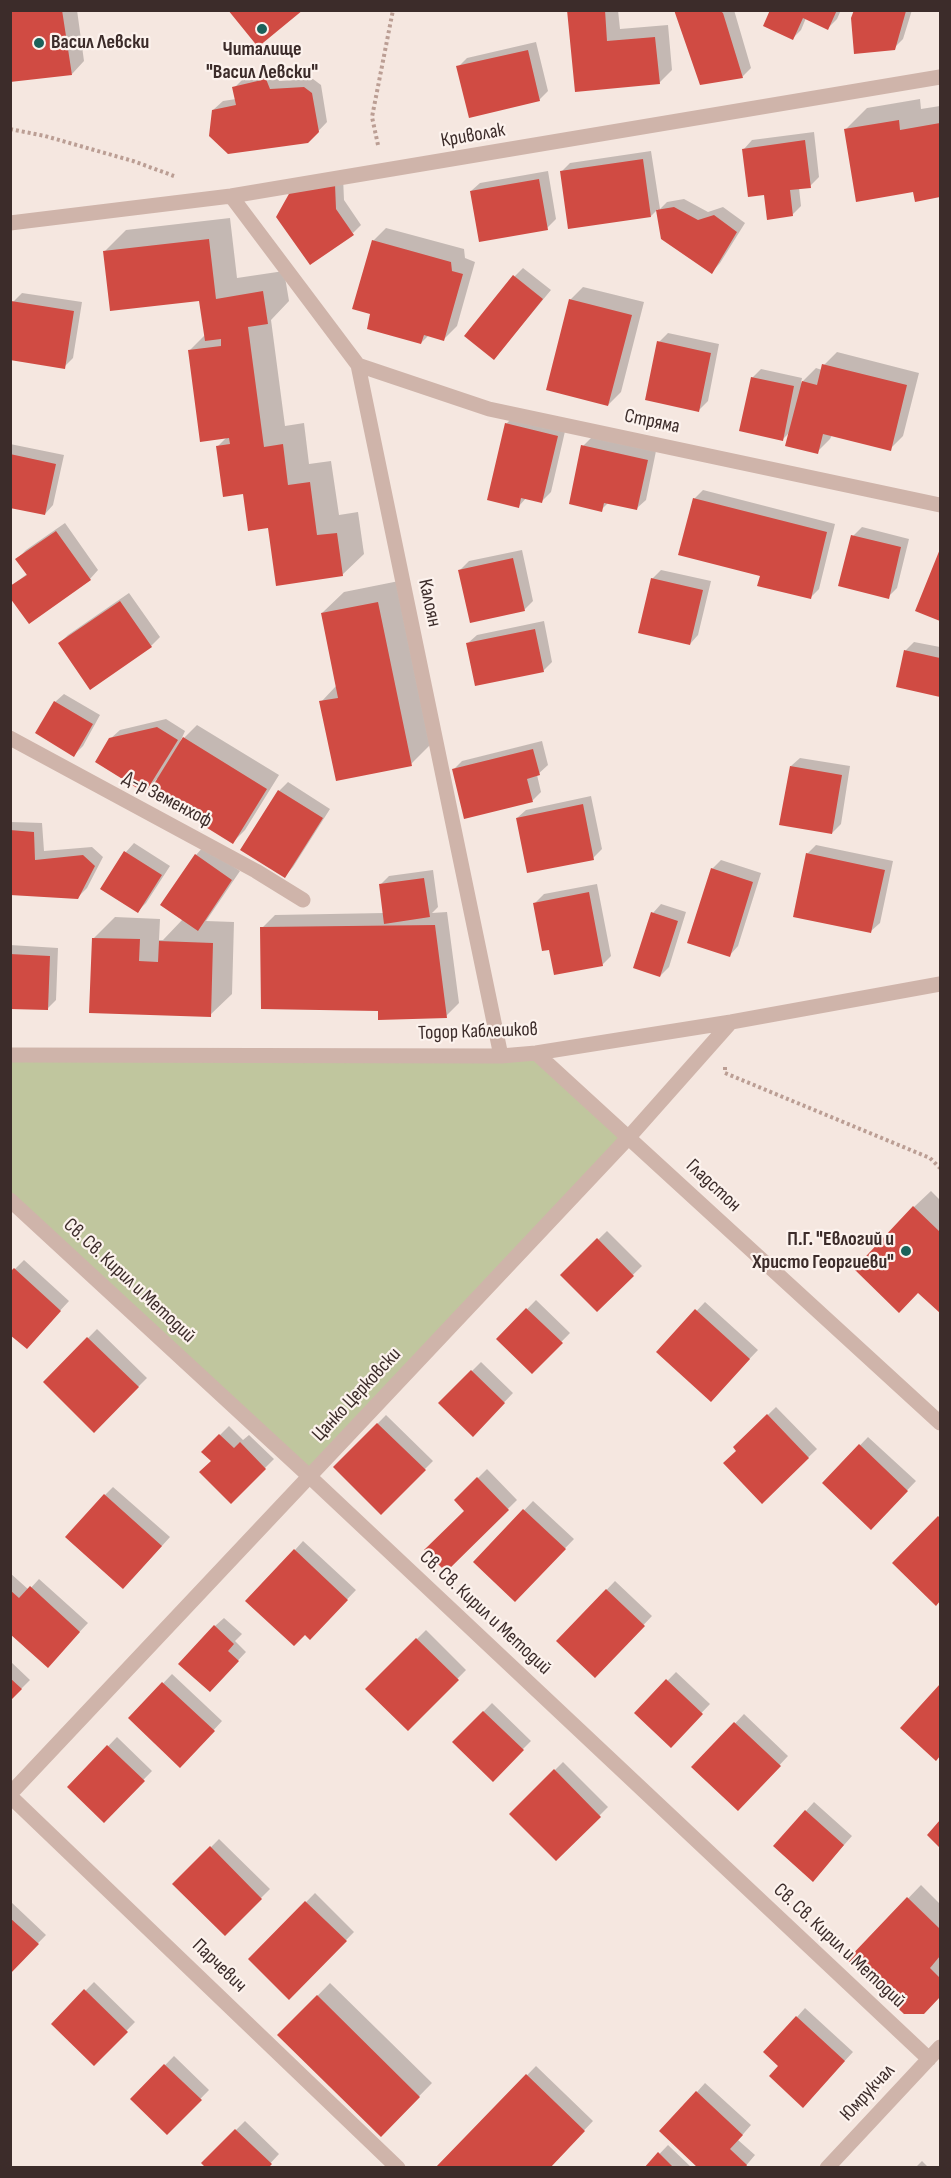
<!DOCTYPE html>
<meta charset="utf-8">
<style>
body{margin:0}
#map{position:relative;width:951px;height:2178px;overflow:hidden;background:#f5e7e0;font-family:"Sofia Sans Condensed",sans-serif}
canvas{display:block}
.frame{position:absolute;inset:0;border:12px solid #3c2c2a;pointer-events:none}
</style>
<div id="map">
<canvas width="951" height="2178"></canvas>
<div class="frame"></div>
</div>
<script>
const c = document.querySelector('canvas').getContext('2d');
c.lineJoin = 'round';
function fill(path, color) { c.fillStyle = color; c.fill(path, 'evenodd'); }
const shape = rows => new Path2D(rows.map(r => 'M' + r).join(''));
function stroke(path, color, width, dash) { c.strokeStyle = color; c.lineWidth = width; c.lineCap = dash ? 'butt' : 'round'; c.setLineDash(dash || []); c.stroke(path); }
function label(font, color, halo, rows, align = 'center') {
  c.font = font + ' "Sofia Sans Condensed",sans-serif'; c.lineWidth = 4.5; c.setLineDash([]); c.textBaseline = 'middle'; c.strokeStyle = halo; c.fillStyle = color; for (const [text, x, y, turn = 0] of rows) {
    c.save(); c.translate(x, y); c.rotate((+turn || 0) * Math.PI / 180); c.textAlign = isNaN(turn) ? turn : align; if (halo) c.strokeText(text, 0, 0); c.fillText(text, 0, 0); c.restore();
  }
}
fill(shape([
 [536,1053,629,1137,309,1476,11,1200,10,1055]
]), '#c0c69e');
fill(shape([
 [10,10,77,10,84,61,72,74],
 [569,10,618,10,620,29,668,25,672,70,659,83],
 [676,10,734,10,751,68,742,77],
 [771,10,841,10,837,19,828,28,806,18,801,30,793,38],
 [855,10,912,10,903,39,894,48],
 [536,42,548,91,539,100,458,67,467,58],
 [275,71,279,81,313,79,321,85,327,122,308,142,213,110,223,101,236,99,234,88,243,79],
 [920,99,921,109,940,106,940,196,916,200,914,191,846,129,867,108],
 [814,132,819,177,810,186,799,188,801,206,792,215,765,194,744,149,752,140],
 [651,151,660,209,667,202,684,199,708,212,723,207,745,223,720,263,712,272,662,238,658,209,651,216,561,172,570,163],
 [548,171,556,219,547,228,471,191,480,183],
 [343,177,344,200,361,225,353,233,300,184],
 [230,218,237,278,284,271,289,301,271,320,285,426,304,423,309,464,331,461,339,515,358,512,364,554,342,575,270,526,245,492,217,447,227,437,189,351,206,334,200,299,104,252,126,230],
 [386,228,464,249,465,258,475,262,457,326,444,339,429,335,421,343,372,313,373,241],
 [523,268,551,290,502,349,515,276],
 [583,287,644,302,621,392,608,405,570,300],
 [22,293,82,302,73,358,64,367,10,359,10,316,13,302],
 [668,333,719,344,708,401,699,410,659,342],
 [837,352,919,373,903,436,890,449,832,435,830,439,817,452,790,432,783,439,752,378,761,369,802,378,801,383,816,368,822,370,824,365],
 [515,415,566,427,551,492,542,501,527,497,519,506,506,424],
 [592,437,656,451,646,500,637,508,609,502,601,510,583,446],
 [10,444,64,455,53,505,45,514,10,506],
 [703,490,835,524,819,589,810,598,762,575,694,499],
 [65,523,98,570,90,579,10,587,27,574,17,559,26,550],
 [862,527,909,539,897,588,888,597,853,536],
 [522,550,533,601,524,610,460,570,469,561],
 [940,553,940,619,917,610],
 [661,570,711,581,698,635,690,644,652,579],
 [399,581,432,743,411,764,321,702,337,685,322,613,344,592],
 [129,593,160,637,151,646,60,643,68,635],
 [544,621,552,662,543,671,468,643,477,635],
 [914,642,940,647,940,695,898,685,906,650],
 [64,694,100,715,83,746,74,755,55,702],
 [166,719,185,731,180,742,197,725,279,775,245,830,233,842,157,779,144,792,110,739,120,730],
 [542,741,548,765,537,775,541,792,533,800,465,817,453,770,462,761],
 [800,758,850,766,841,824,832,833,791,766],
 [288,782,330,809,293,867,285,876,242,850,279,791],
 [591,796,602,849,593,858,517,818,526,810],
 [11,822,42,823,44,851,92,847,103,857,87,888,78,897,10,894],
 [134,843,170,866,146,903,138,911,126,852],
 [816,845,893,861,880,923,871,931,807,854],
 [204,846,240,871,206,921,234,922,232,994,210,1015,93,939,115,917,160,919,159,940,163,940,183,919,196,855],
 [721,860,761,873,738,946,730,955,712,869],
 [433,870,438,907,432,913,447,912,459,1003,446,1016,262,928,275,915,384,913,380,885,389,876],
 [597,884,611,956,602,965,550,948,535,903,544,894],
 [661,904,686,912,669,967,660,976,653,913],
 [10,945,58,948,56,1000,47,1009,10,1008],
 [931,1191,940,1200,940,1311,919,1291,914,1207],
 [607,1231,642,1266,597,1310,562,1275],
 [24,1260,69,1301,35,1338,10,1274],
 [536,1300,570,1333,532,1372,498,1339],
 [705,1302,758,1350,719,1391,658,1352],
 [97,1329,147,1378,94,1431,45,1382],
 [481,1362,513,1393,473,1435,440,1403],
 [776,1407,817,1449,762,1502,735,1447],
 [386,1415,433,1461,381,1513,335,1467],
 [229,1426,243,1440,249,1435,274,1459,231,1502,213,1461,203,1452],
 [868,1437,916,1481,871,1528,824,1483],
 [487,1469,517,1500,446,1570,466,1511,456,1500],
 [113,1487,170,1537,132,1579,105,1495],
 [533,1501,574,1539,515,1600,475,1562],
 [940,1516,940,1599,936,1604,894,1563],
 [303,1541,356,1590,310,1638,305,1633,295,1550],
 [10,1573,29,1590,39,1579,88,1623,56,1657,10,1632],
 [615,1581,652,1616,595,1676,558,1641],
 [224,1618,242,1634,235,1641,246,1652,210,1690,215,1626],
 [426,1630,466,1670,408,1729,367,1689],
 [10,1661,30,1680,10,1700],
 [676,1672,710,1704,670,1746,636,1713],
 [172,1674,222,1721,189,1757,130,1718],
 [940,1686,940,1755,936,1759,902,1728],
 [492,1703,531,1741,493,1779,454,1742],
 [744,1714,788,1756,747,1800,694,1767],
 [117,1737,152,1771,103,1821,69,1787],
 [563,1762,608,1807,556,1859,511,1814],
 [814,1802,852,1836,821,1871,806,1811],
 [219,1839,270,1889,225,1934,175,1884],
 [921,1885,940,1904,940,1996,924,2013,849,1960],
 [315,1893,354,1932,289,1998,250,1959],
 [10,1901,46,1935,10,1972],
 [94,1982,135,2022,94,2064,53,2024],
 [330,1983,432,2083,381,2135,279,2035],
 [805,2008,853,2052,811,2097,780,2066,797,2017],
 [174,2056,209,2090,167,2133,132,2099],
 [536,2066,593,2121,548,2168,437,2168],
 [705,2083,751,2125,738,2140,755,2155,744,2168,701,2168,697,2092],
 [245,2121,279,2154,266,2168,203,2163],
 [668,2145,692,2168,646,2168],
 [922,2161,929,2168,915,2168]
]), '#0003');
fill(shape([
 [10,10,62,10,72,75,10,82],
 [228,10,303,10,258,47],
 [567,10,605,10,607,41,655,37,660,84,575,92],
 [674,10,719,10,723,13,743,78,700,85],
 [770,10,837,10,828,30,803,18,793,40,763,26],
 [854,10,906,11,895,50,854,54,851,18],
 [528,50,540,101,469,118,456,66],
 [266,79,270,89,304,87,312,93,319,132,308,143,228,154,209,136,212,110,236,105,232,87],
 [899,120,900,130,940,123,940,197,915,202,913,192,856,202,844,129],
 [805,140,811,188,790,190,793,216,767,220,764,195,748,197,742,149],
 [643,159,651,217,568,229,560,171],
 [539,179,548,230,479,242,470,191],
 [335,184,336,209,354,235,310,265,276,217,290,192],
 [674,207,698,220,714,215,737,232,712,274,661,239,656,210],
 [209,239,216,299,263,291,268,324,248,327,264,447,283,444,288,485,310,482,317,535,337,533,343,576,276,586,268,528,248,531,243,494,223,497,216,446,230,444,229,438,200,442,188,350,221,346,221,339,205,341,199,301,110,311,103,251],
 [372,240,451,262,452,271,463,274,444,341,424,335,421,344,367,329,370,314,352,309],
 [513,275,543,299,494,360,464,336],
 [569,299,632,315,608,406,546,390],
 [11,301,74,311,65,369,10,360],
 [657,341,711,353,699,412,645,400],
 [822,364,907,385,891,451,823,434,818,454,785,446,802,381,817,385],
 [751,377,794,386,783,441,739,431],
 [505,423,558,436,542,503,521,498,519,508,487,500],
 [581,445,648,460,637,510,604,503,602,512,569,504],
 [10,454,56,464,45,515,10,508],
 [693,498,827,532,811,599,757,586,760,576,678,555],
 [56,531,91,580,29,624,10,598,10,586,27,575,15,559],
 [851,535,901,547,889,599,838,586],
 [940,549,940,621,915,611],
 [513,558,525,611,470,623,458,570],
 [651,578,703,590,690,645,638,633],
 [120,601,152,647,90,690,58,643],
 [378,602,412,766,336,781,319,701,338,698,321,613],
 [535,629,544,672,475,686,466,643],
 [904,650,940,658,940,697,896,687],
 [54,701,93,724,74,757,35,733],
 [157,727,178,740,145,793,95,762,109,738],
 [183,737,267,789,233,844,149,792],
 [533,749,540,775,527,779,533,802,464,819,452,769],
 [790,766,842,775,832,834,779,825],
 [278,790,323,818,285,878,240,850],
 [583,804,594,860,527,873,516,818],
 [10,830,34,832,35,860,83,855,95,866,78,899,10,895],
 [124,851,162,875,138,913,100,889],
 [806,853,885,870,871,933,793,917],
 [195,854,232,880,198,931,160,905],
 [711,868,753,882,730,957,687,943],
 [424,878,430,917,384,924,379,884],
 [589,892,603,966,554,975,549,950,542,951,533,903],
 [651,912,678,921,660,977,633,968],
 [435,925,447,1018,378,1020,378,1011,261,1009,260,927],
 [92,938,140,939,139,961,158,962,159,941,213,943,211,1017,89,1013],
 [10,954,50,956,48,1010,10,1009],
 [913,1206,940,1232,940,1313,918,1293,899,1313,854,1269],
 [597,1238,634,1276,597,1312,560,1275],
 [14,1268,61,1311,27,1349,10,1335,10,1272],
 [526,1308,563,1343,532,1374,496,1339],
 [695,1309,750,1359,711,1402,656,1352],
 [87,1337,139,1387,94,1433,43,1382],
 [471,1370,505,1403,473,1437,438,1403],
 [767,1414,809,1458,762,1504,723,1463,736,1451,733,1447],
 [377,1423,426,1470,381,1515,333,1467],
 [219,1434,234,1448,240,1442,266,1469,231,1504,199,1472,211,1461,201,1452],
 [859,1444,908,1491,871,1530,822,1483],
 [477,1477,509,1510,446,1572,424,1550,464,1511,454,1500],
 [104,1494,162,1546,123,1589,65,1537],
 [523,1509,566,1549,515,1602,473,1562],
 [938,1516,940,1518,940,1601,936,1606,892,1563],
 [294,1549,348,1600,310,1640,305,1635,294,1646,245,1601],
 [30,1586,80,1632,48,1668,10,1634,10,1590,19,1598],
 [606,1589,645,1626,595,1678,556,1641],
 [214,1625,234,1644,228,1651,239,1661,210,1692,178,1664],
 [416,1638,459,1680,408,1731,365,1689],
 [10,1678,22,1689,10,1701],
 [666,1679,703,1714,671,1748,634,1713],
 [162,1682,215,1731,180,1768,128,1718],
 [940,1684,940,1756,936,1761,900,1728],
 [483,1711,524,1750,493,1782,452,1742],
 [734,1722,781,1766,738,1811,691,1767],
 [107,1745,145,1781,104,1823,67,1787],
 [554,1769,601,1817,556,1861,509,1814],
 [805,1810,844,1845,813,1882,773,1846],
 [940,1820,940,1848,927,1835],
 [210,1846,262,1899,225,1936,172,1884],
 [907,1897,940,1929,940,1956,930,1968,940,1978,940,1997,924,2014,904,2014,847,1960],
 [305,1901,347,1941,289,2000,248,1959],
 [10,1918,39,1944,10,1974],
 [84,1989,128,2032,94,2066,51,2024],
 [317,1995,420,2097,381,2137,277,2035],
 [796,2016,845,2061,803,2108,769,2076,778,2066,763,2052],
 [164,2064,202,2100,167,2135,130,2099],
 [526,2074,585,2131,550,2168,435,2168],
 [696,2091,743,2135,730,2149,747,2165,745,2168,698,2168,659,2131],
 [235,2129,272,2164,268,2168,206,2168,201,2163],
 [658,2152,674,2168,644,2168]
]), '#d04b43');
stroke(shape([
 [10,129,45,136,133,161,174,176],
 [378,145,372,117,393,10],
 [725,1067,725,1073,930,1158,940,1168]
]), '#bb9e94', 4, [3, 3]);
stroke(shape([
 [231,196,358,365,501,1056],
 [10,223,231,196,940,77],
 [358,365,489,409,940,505],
 [10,738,256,871,303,900],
 [536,1053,940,1423],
 [10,1055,501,1056,536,1053,731,1022,940,984],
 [10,1200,309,1476,929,2059],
 [10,1794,629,1137,731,1022],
 [10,1796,398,2168],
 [827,2168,940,2047]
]), '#cfb4aa', 15);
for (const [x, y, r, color] of [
 [262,29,6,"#1b625a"],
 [39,43,6,"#1b625a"],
 [906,1251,6,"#1b625a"]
]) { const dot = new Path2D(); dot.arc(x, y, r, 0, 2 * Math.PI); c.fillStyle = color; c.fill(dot); stroke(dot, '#fcf2ed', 2); }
label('bold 20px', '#3c2c2a', '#fcf2ed', [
 ["Васил Левски",51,43],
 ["Читалище",262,50,"center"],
 ["\"Васил Левски\"",262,73,"center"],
 ["П.Г. \"Евлогий и",894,1240,"right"],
 ["Христо Георгиеви\"",894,1263,"right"]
], 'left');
label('20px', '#3c2c2a', '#fcf2ed', [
 ["Криволак",473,136,-10],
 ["Стряма",652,422,12],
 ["Калоян",429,603,78],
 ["Д-р Земенхоф",167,800,28],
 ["Тодор Каблешков",478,1032,-2],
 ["Гладстон",713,1186,43],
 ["Св. Св. Кирил и Методий",129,1281,43],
 ["Цанко Церковски",357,1395,-47],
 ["Св. Св. Кирил и Методий",485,1613,43],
 ["Св. Св. Кирил и Методий",839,1946,43],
 ["Парчевич",219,1966,44],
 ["Юмрукчал",868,2093,-47]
]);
</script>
